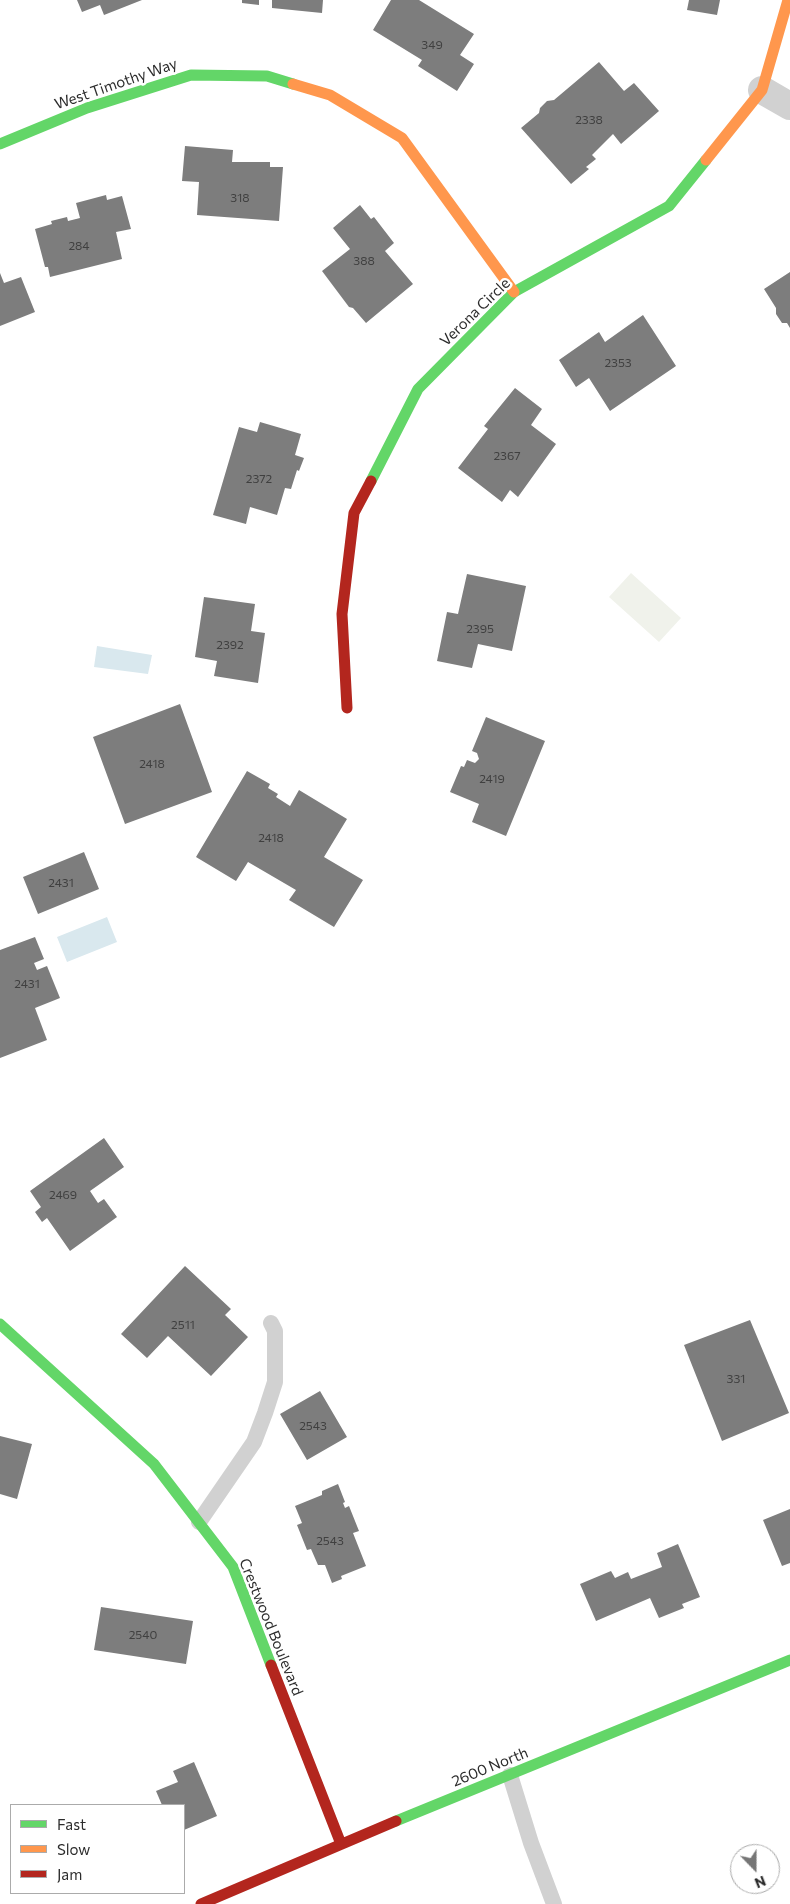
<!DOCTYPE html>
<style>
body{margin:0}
#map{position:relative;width:790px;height:1904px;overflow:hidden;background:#fff;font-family:Commissioner,sans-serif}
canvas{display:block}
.legend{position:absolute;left:10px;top:1804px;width:175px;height:90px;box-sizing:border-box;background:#fff;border:1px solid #ababab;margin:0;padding:6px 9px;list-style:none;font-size:15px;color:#2c2c2c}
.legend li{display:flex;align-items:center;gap:10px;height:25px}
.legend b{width:25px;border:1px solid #ababab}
.north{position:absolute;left:730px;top:1844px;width:50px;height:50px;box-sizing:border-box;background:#fff;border:1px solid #ababab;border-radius:50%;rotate:158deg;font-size:14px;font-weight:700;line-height:20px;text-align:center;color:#2c2c2c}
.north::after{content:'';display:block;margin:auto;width:18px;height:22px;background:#767676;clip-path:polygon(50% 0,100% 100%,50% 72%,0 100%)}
</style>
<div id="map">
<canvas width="790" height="1904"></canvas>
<ul class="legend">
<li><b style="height:6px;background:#63d668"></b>Fast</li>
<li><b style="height:6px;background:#ff974d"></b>Slow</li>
<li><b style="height:6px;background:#b3261e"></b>Jam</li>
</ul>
<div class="north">N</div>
</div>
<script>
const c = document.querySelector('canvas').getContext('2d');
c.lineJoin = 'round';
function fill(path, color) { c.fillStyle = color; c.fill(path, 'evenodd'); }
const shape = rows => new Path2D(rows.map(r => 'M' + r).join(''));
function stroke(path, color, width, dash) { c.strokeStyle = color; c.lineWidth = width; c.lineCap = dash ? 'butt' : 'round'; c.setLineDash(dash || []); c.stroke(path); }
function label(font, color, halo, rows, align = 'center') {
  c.font = font + ' Commissioner,sans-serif'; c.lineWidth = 5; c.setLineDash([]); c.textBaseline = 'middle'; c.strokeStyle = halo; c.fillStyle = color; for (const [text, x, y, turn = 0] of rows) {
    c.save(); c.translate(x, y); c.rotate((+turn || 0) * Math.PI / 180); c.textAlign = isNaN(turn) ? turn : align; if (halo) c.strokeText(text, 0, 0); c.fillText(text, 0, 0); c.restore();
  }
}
fill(shape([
 [631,573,681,618,659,642,609,597]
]), '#f0f2eb');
fill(shape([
 [97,646,152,655,148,674,94,667],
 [107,917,117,942,67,962,57,937]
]), '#d9e8ee');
fill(shape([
 [77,0,142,0,104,15,100,5,82,12],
 [242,0,259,0,259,5,242,3],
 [272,0,323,0,322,13,272,8],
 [391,0,419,0,474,34,460,55,474,64,457,91,418,66,422,60,373,30],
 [689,0,720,0,717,15,687,10],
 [599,62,624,91,634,83,659,111,621,144,613,134,592,155,596,159,586,167,589,169,571,184,521,128,539,113,540,108,547,101,554,100],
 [185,146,233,150,232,162,270,162,270,167,283,167,279,221,197,215,199,182,182,181],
 [106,195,107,200,122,196,131,229,116,232,122,259,50,277,48,267,45,267,35,229,52,224,51,221,67,217,68,221,80,218,76,203],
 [360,205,371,219,374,217,394,243,385,251,413,284,366,323,353,308,349,307,322,271,350,249,333,228],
 [790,272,790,328,787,323,782,323,776,314,776,308,764,289],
 [0,273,4,283,21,277,35,312,0,326],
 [643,315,676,366,610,411,589,378,576,387,559,360,599,332,605,342],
 [515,388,542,409,531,425,556,444,518,497,510,490,502,502,458,468,488,429,484,426],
 [260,422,301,434,295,455,304,458,299,471,297,470,291,489,285,488,277,515,250,507,246,524,213,515,239,427,257,432],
 [467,574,526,586,512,651,478,644,472,668,437,661,447,612,458,614],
 [204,597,255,604,251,631,265,633,258,683,214,676,217,661,195,657],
 [180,704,212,792,125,824,93,737],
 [486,717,545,741,506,836,472,822,479,804,450,792,461,766,464,767,467,760,475,763,479,759,477,753,472,751],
 [247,771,270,784,268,788,278,794,276,797,290,806,299,790,347,819,324,857,363,880,334,927,289,900,296,890,248,862,236,881,196,857],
 [84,852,99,889,38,914,23,877],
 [35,937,44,959,34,963,37,970,47,966,60,998,35,1008,47,1040,0,1058,0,950],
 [104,1138,124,1167,90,1191,98,1203,104,1199,117,1217,70,1251,47,1218,42,1222,35,1212,41,1207,30,1191],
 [185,1266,231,1309,225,1315,248,1337,211,1376,168,1336,147,1358,121,1334],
 [750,1320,789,1413,722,1441,684,1345],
 [320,1391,347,1437,307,1460,280,1414],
 [0,1436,32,1444,17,1499,0,1494],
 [338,1484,345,1502,343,1503,345,1508,349,1506,359,1531,353,1533,366,1566,341,1576,342,1579,332,1583,325,1565,318,1565,311,1549,307,1550,297,1525,302,1523,295,1506,322,1495,322,1491],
 [790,1509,790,1563,782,1566,763,1520],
 [678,1544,700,1597,682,1604,684,1608,659,1618,650,1598,596,1621,580,1584,611,1571,615,1578,628,1572,631,1579,662,1567,657,1553],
 [101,1607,193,1621,186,1664,94,1650],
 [194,1762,217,1816,184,1830,184,1805,162,1805,156,1791,178,1782,173,1771]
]), '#7d7d7d');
stroke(shape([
 [199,1522,254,1442,265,1413,275,1382,275,1331,271,1323],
 [510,1775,531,1843,554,1904]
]), '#d1d1d1', 16);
stroke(shape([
 [762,90,790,106]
]), '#d1d1d1', 28);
stroke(shape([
 [0,144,87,108,191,75,267,76,293,84],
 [371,481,418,389,514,292,669,206,706,160],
 [0,1324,154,1464,233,1567,271,1665],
 [396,1821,790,1660]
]), '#63d668', 11);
stroke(shape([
 [293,84,330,95,402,138,514,292],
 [706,160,762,90,788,0]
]), '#ff974d', 11);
stroke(shape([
 [347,708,342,614,354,513,371,481],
 [271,1665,341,1844],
 [201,1904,396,1821]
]), '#b3261e', 11);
label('12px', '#404040', null, [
 ["349",432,45],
 ["2338",589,120],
 ["318",240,198],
 ["284",79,246],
 ["388",364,261],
 ["2353",618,363],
 ["2367",507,456],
 ["2372",259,479],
 ["2395",480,629],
 ["2392",230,645],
 ["2418",152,764],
 ["2419",492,779],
 ["2418",271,838],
 ["2431",61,883],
 ["2431",27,984],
 ["2469",63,1195],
 ["2511",183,1325],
 ["331",736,1379],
 ["2543",313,1426],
 ["2543",330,1541],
 ["2540",143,1635]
]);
label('15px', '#2c2c2c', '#fff', [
 ["West Timothy Way",116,84,-19],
 ["Verona Circle",475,312,-44],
 ["Crestwood Boulevard",271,1627,68],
 ["2600 North",490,1767,-22]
]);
</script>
